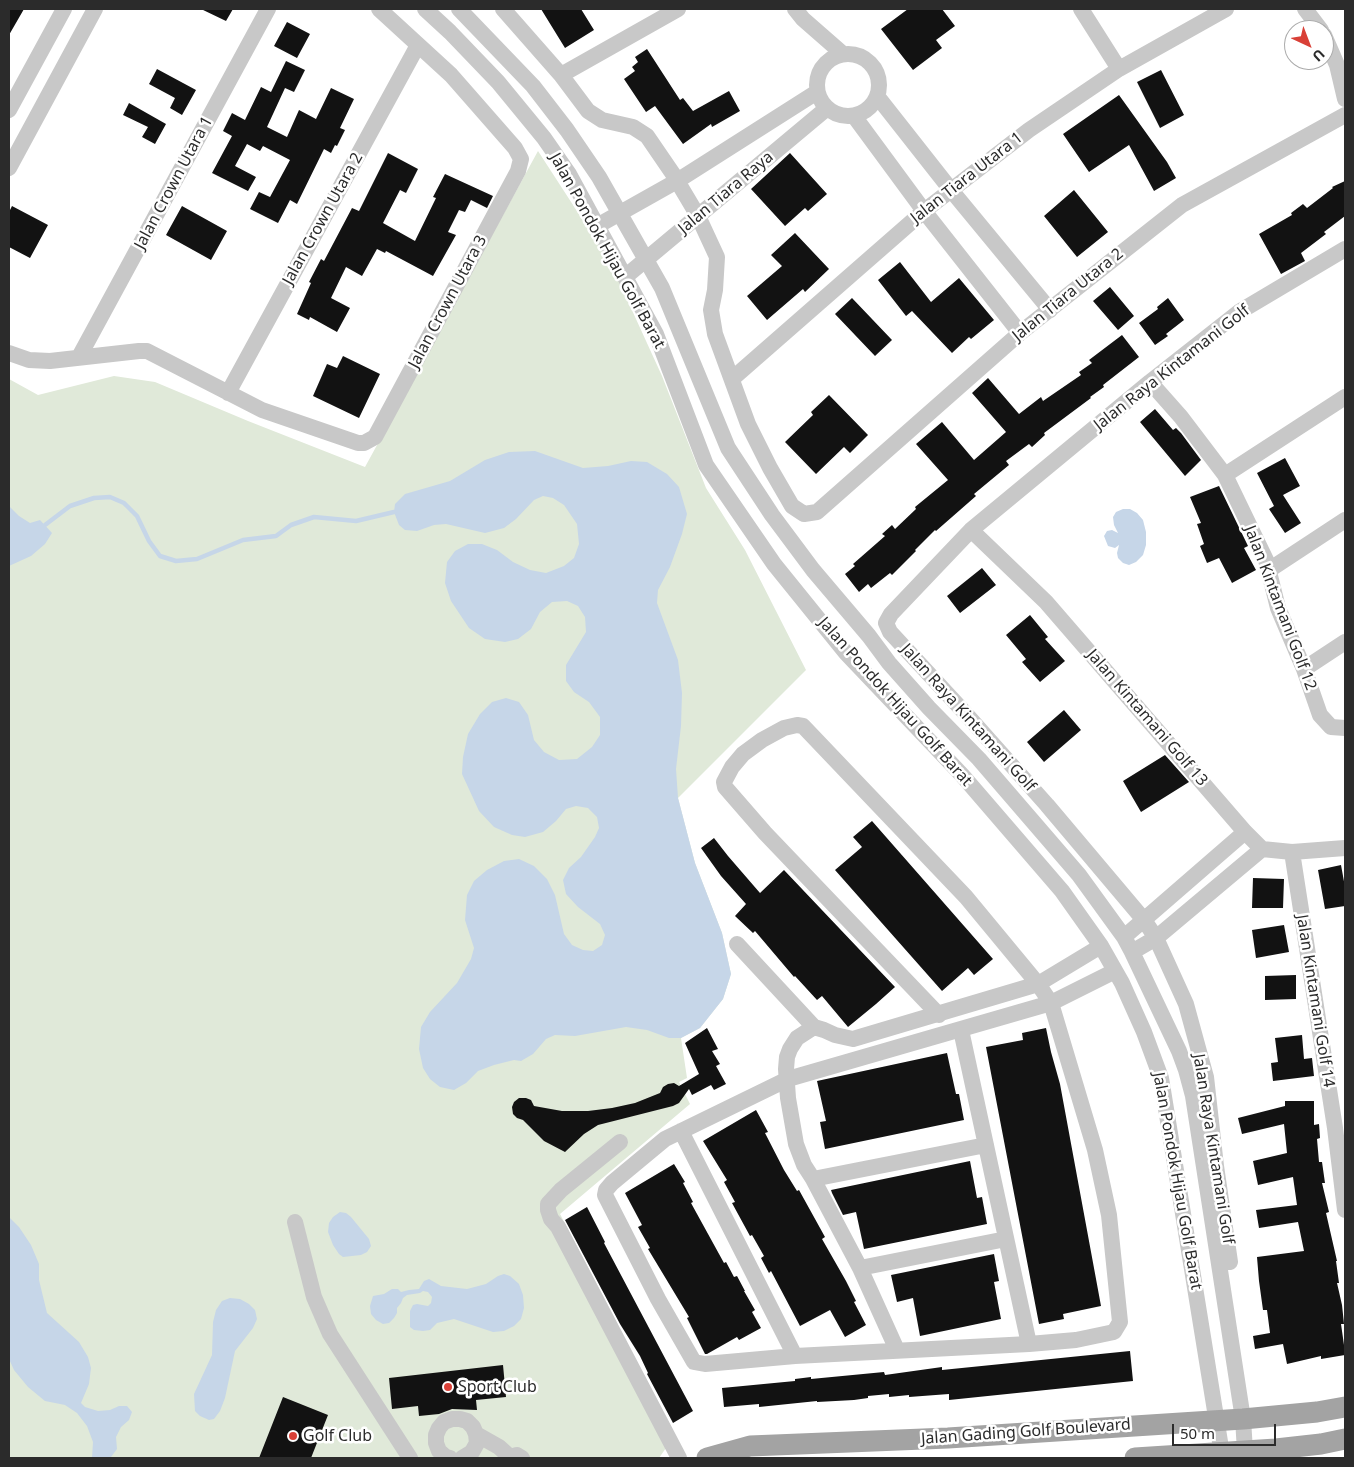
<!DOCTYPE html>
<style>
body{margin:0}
#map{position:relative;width:1354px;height:1467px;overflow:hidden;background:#fff;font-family:"Noto Sans",sans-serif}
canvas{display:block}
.frame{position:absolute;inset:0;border:10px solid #2b2b2b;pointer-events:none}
.north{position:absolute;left:1284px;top:20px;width:50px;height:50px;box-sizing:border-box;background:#fff;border:1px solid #aaa;border-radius:50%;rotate:137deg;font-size:14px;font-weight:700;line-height:20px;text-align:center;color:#2b2b2b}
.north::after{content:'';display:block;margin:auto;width:18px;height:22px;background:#d94037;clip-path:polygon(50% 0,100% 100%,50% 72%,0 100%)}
.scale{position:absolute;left:1172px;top:1424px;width:104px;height:22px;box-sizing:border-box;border:2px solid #2b2b2b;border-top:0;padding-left:6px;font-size:15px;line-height:18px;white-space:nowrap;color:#2b2b2b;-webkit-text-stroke:4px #fff;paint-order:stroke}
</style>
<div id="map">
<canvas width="1354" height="1467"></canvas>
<div class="frame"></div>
<div class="north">U</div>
<div class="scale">50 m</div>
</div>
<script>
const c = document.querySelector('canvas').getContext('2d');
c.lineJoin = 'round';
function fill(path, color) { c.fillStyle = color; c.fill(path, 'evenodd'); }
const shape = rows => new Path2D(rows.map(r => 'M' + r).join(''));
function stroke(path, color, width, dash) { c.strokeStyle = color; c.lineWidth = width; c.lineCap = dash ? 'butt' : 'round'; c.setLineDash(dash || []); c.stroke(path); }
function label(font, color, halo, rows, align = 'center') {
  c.font = font + ' "Noto Sans",sans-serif'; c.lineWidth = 5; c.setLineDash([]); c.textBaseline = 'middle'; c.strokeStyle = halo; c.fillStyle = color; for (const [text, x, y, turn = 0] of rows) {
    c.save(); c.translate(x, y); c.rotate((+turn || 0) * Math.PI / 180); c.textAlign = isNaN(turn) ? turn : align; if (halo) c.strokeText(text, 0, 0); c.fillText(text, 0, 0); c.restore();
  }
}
fill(shape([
 [538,151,610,262,662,376,706,488,745,550,806,670,678,798,695,863,722,933,731,974,723,999,700,1028,681,1038,687,1078,679,1082,690,1104,560,1214,675,1435,659,1458,9,1458,9,379,38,395,114,376,155,382,248,421,365,467]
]), '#e0e9d9');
fill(shape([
 [535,451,583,468,608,466,631,461,647,462,667,474,679,487,687,514,682,534,670,567,658,590,657,603,678,660,682,693,681,726,676,769,678,798,695,863,722,933,731,974,723,999,700,1028,681,1038,669,1038,647,1030,626,1027,575,1036,555,1035,546,1039,533,1054,521,1061,514,1060,494,1065,478,1071,466,1083,454,1090,440,1087,430,1079,423,1068,419,1049,421,1027,430,1012,457,983,471,959,474,948,465,920,467,895,474,881,487,870,504,861,519,859,534,866,547,879,555,895,564,934,572,945,583,950,593,951,602,945,605,935,600,924,578,907,566,894,563,880,569,868,581,857,595,837,599,828,597,817,588,808,576,806,566,809,556,821,543,832,525,837,512,835,494,827,479,811,462,774,463,757,468,734,480,714,492,702,506,698,519,702,528,715,534,740,544,752,559,760,577,759,592,747,600,735,600,717,589,702,574,692,566,681,566,665,586,632,585,617,578,606,567,601,552,602,540,612,531,629,518,639,505,642,485,639,469,628,451,601,445,583,447,562,455,551,468,544,482,544,497,550,513,562,530,570,546,573,564,566,574,558,579,544,577,524,564,505,553,498,543,496,534,500,516,519,504,528,485,533,446,524,434,525,417,531,405,530,399,525,394,512,395,504,405,494,450,481,485,460,509,452],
 [9,506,19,516,30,523,40,520,52,533,45,544,31,556,9,566],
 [1123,509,1130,509,1137,513,1143,520,1146,532,1146,545,1143,555,1136,562,1129,565,1123,563,1118,558,1117,553,1119,545,1115,548,1108,546,1104,536,1107,531,1112,530,1118,533,1114,525,1113,517,1116,512],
 [340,1212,346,1213,351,1217,369,1239,371,1246,367,1252,361,1255,343,1257,339,1254,333,1245,328,1232,329,1223,333,1217],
 [9,1217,19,1227,31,1245,39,1264,39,1280,47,1313,79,1342,88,1357,91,1368,89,1384,81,1403,85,1407,98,1411,110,1410,119,1406,127,1406,132,1412,129,1420,121,1427,116,1437,117,1449,111,1457,92,1458,93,1442,87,1426,77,1413,65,1405,45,1401,28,1387,14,1370,9,1359],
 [504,1274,510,1276,519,1284,523,1295,524,1308,521,1319,514,1326,504,1331,493,1332,454,1319,437,1323,430,1330,423,1331,414,1330,410,1327,410,1311,413,1305,417,1304,428,1306,431,1303,432,1297,428,1292,423,1291,420,1293,407,1295,403,1298,401,1303,397,1308,397,1313,394,1318,389,1323,383,1324,376,1320,371,1314,370,1306,373,1296,384,1294,392,1289,398,1289,401,1292,409,1290,419,1289,424,1281,429,1279,441,1286,467,1289,486,1284,498,1276],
 [230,1298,240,1299,249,1304,255,1310,257,1319,253,1328,235,1351,225,1398,220,1411,214,1419,209,1420,200,1416,195,1411,194,1394,212,1355,213,1322,216,1310,222,1301]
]), '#c6d6e8');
stroke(shape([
 [45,525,70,506,94,498,110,497,124,503,137,516,149,541,160,556,176,561,197,559,243,540,276,536,291,525,314,517,356,521,394,512]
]), '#c6d6e8', 4.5);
fill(shape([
 [9,9,24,9,9,35],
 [201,9,233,9,226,21],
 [541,9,581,9,594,30,565,48],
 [908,9,942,9,955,26,936,40,942,48,913,70,881,29],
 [287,22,310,34,297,58,274,46],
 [647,49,680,100,683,98,693,111,729,91,740,111,712,127,711,124,683,144,655,106,646,112,624,79,635,71,632,67,638,62,635,57],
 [286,61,305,70,294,92,285,88,267,127,287,137,299,110,316,119,331,88,354,99,340,128,345,130,337,146,335,145,331,153,324,149,297,204,290,200,278,223,250,209,259,192,270,197,290,160,263,146,260,151,247,144,235,166,256,177,248,191,212,173,232,136,223,131,232,113,245,120,261,87,271,92],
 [157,69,196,90,182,115,170,108,175,98,149,84],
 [1161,70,1184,115,1160,128,1137,82],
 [1119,95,1167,162,1176,178,1154,191,1129,145,1089,172,1063,134],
 [129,103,166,124,155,144,142,137,148,127,123,115],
 [388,153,418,169,406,193,400,190,383,223,415,241,436,198,433,197,445,174,493,196,487,208,471,200,465,212,459,210,448,232,456,235,433,276,386,251,385,253,377,249,362,276,346,267,331,298,350,308,337,332,310,317,309,320,297,314,311,283,309,282,321,259,324,261,352,208,359,211],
 [790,153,827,194,808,211,805,208,785,226,751,189],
 [1345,181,1345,216,1324,232,1326,234,1301,253,1305,261,1281,274,1259,234,1292,215,1291,213,1303,204,1307,208,1333,188,1332,187],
 [1074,190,1108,232,1077,257,1044,216],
 [12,206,48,225,30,258,9,247,9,212],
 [182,206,227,231,211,260,166,235],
 [795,233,829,269,805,292,803,289,767,320,747,296,782,266,771,255],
 [900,262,931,302,959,278,994,320,971,339,969,337,952,353,912,311,906,316,878,280],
 [1110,287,1134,316,1118,330,1093,301],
 [852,298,892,340,875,356,835,314],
 [1168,298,1184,320,1166,334,1168,336,1155,345,1139,323,1158,309,1157,307],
 [1122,335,1139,357,1103,385,1104,387,1090,397,1091,398,1044,433,1045,435,1032,447,1029,444,1006,461,1009,465,974,494,976,496,936,531,935,530,915,550,916,551,892,575,890,573,871,588,868,584,859,592,845,574,855,566,853,564,885,536,882,534,892,525,895,529,916,509,915,507,948,480,916,444,942,422,974,460,1006,432,972,393,988,378,1019,414,1041,397,1043,401,1081,375,1079,372,1092,363,1089,360],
 [343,356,380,374,359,418,313,396,327,364,337,368],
 [829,395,868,435,850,453,844,447,816,474,785,442,813,415,811,412],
 [1155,409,1173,430,1176,428,1181,433,1201,460,1185,476,1140,422],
 [1285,458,1300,486,1283,495,1301,523,1285,533,1269,509,1274,506,1257,473],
 [1219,486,1248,546,1244,548,1256,570,1232,583,1219,558,1207,563,1200,546,1204,544,1197,524,1201,523,1190,497],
 [982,568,996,585,960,613,947,596],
 [1030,615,1048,637,1045,639,1065,661,1040,682,1022,662,1026,659,1006,635],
 [1064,710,1081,730,1044,762,1027,742],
 [1165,755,1189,782,1141,812,1123,781],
 [872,821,993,959,974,975,968,968,942,991,835,870,862,847,853,837],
 [714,838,728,856,760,893,784,870,895,987,876,1004,848,1027,822,996,817,1000,795,976,794,977,755,931,753,933,735,916,746,904,721,876,701,848],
 [1341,865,1345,887,1345,906,1325,909,1318,870],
 [1253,878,1284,879,1283,908,1252,908],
 [1284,925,1289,952,1256,958,1252,930],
 [1296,975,1296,999,1265,1000,1265,976],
 [707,1028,718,1049,712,1051,720,1064,716,1066,726,1084,714,1090,711,1085,692,1095,689,1089,679,1103,673,1106,598,1125,584,1134,565,1152,544,1141,523,1120,517,1118,513,1114,512,1107,514,1102,519,1098,526,1098,531,1100,534,1106,562,1111,588,1111,612,1108,635,1103,660,1093,663,1087,668,1084,674,1083,679,1086,699,1074,685,1043],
 [1046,1028,1051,1052,1060,1084,1101,1306,1063,1314,1064,1319,1039,1324,986,1047,1023,1040,1022,1033],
 [1302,1035,1304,1059,1312,1058,1314,1076,1273,1081,1271,1063,1278,1062,1275,1038],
 [947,1053,956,1094,959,1094,964,1120,825,1149,820,1122,826,1121,817,1081],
 [1285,1101,1314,1101,1314,1125,1319,1124,1320,1138,1317,1139,1319,1162,1322,1162,1325,1183,1322,1183,1329,1212,1326,1213,1337,1261,1336,1261,1339,1283,1337,1283,1342,1305,1344,1324,1341,1324,1345,1352,1345,1355,1321,1359,1321,1356,1287,1364,1283,1344,1255,1349,1253,1336,1270,1333,1267,1310,1263,1310,1259,1281,1257,1257,1304,1251,1298,1222,1259,1228,1256,1210,1297,1205,1293,1177,1258,1185,1253,1161,1287,1153,1284,1124,1242,1134,1238,1118,1285,1106],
 [756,1110,768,1132,765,1133,784,1170,797,1191,799,1190,825,1237,822,1239,846,1281,856,1301,854,1302,866,1325,845,1337,830,1310,800,1326,771,1271,769,1273,761,1258,764,1256,752,1235,750,1236,732,1203,735,1202,724,1182,727,1180,703,1141],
 [970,1161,977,1198,982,1197,987,1224,864,1249,856,1212,843,1215,832,1193,831,1190],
 [674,1164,685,1182,683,1183,693,1202,691,1203,724,1263,726,1262,734,1277,737,1276,745,1291,744,1291,755,1310,752,1312,761,1328,739,1340,737,1337,707,1354,705,1354,687,1318,689,1317,648,1249,650,1248,638,1227,642,1225,625,1193],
 [587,1207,605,1242,604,1243,693,1411,673,1423,647,1374,648,1373,640,1356,620,1324,565,1220],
 [994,1254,999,1281,994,1282,1001,1319,920,1336,913,1298,897,1302,891,1275],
 [1130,1351,1133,1381,949,1400,949,1394,909,1397,909,1395,889,1397,889,1394,868,1396,868,1398,854,1400,817,1402,817,1401,759,1407,759,1404,724,1407,722,1388,795,1381,795,1379,811,1377,811,1379,884,1372,885,1375,942,1367,942,1370],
 [503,1365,506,1397,476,1400,477,1410,452,1409,439,1414,419,1416,418,1406,392,1409,389,1378],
 [283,1397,328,1415,311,1458,259,1458]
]), '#121212');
stroke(shape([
 [425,9,450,32,498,82,544,138,569,174,656,334,706,465,774,564,846,653,962,775,1062,891,1101,946,1122,983,1144,1032,1161,1078,1222,1454],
 [459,9,533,86,567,130,599,177,662,288,728,448,772,515,813,570,869,636,889,663,929,708,979,759,1079,875,1124,937,1132,952,1179,1051,1186,1070,1193,1096,1243,1419,1245,1451],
 [503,9,561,75,588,111,602,120,633,127,647,136,673,174,698,216,717,257,715,290,711,310,715,334,748,424,770,468,792,506,804,514,817,512,1020,333,1182,205,1345,115],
 [795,9,803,19,843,54],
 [1081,9,1119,69],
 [1305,9,1321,30],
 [1324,35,1337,65,1345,99],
 '817 85a31 31 0 1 1 62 0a31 31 0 1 1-62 0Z',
 [561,75,678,9],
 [877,96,951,190,1050,310],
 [9,110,64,9],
 [854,116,924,211,1020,333],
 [9,168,95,9],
 [597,226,677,181,817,92],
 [625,277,826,109],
 [9,353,29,360,50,361,139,351,147,351,262,410,358,443,364,443,375,437,518,171,521,159,515,148,451,75,379,9],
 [79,357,268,9],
 [732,379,924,211,1029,130,1119,69,1226,9],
 [1150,382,1181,417,1225,475,1266,560,1278,608,1304,669,1320,715,1331,727,1345,728],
 [228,393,418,45],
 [1225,475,1345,397],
 [971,530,1046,602,1245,832,1262,849,1292,852,1345,848],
 [1269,570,1345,520],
 [1304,669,1345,642],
 [1292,852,1335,1128,1345,1210],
 [1124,937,1245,832],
 [737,944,814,1027],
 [1132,952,1156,938,1262,849],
 [939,1015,765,833,725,787,724,782,732,767,743,754,762,740,784,728,797,725,803,726,966,897,1038,984,1051,1003,1095,1150,1109,1215,1120,1322,1114,1332,1076,1340,1029,1344,795,1356,705,1364,694,1362,658,1299,605,1195,606,1190,612,1183,665,1139,788,1079,1051,1003,1115,971],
 [961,1030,1029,1344],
 [681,1131,795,1356],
 [620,1142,561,1190,548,1204,548,1210,551,1219,558,1227,679,1458],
 [813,1179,986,1145],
 [295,1222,314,1297,330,1334,410,1458],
 [1230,1262,1216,1166,1206,1077,1186,1004,1156,938,1144,920,1047,805,966,714,890,632,886,623,891,614,971,530,1150,382,1239,312,1345,249],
 [860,1268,1006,1239],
 [897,1350,860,1268,813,1179,804,1165,796,1144,788,1098,786,1069,787,1057,790,1049,797,1038,814,1027,824,1030,835,1035,853,1039,1038,984,1101,946],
 [476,1434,499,1447,510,1457,517,1455,522,1458],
 [450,1458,446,1457,439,1451,436,1443,436,1435,439,1428,444,1422,452,1419,460,1419,467,1421,473,1427,476,1434,477,1443,472,1452,462,1458]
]), '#c8c8c8', 16);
stroke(shape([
 [707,1458,750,1446,948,1438,1243,1419,1317,1412,1345,1407],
 [1135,1458,1276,1449,1321,1444,1345,1439]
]), '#a3a3a3', 21);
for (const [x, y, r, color] of [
 [448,1387,5,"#d94037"],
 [293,1436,5,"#d94037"]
]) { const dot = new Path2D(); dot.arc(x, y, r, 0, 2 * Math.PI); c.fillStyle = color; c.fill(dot); stroke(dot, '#fff', 2); }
label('16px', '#2b2b2b', '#fff', [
 ["Jalan Tiara Utara 1",967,178,-38],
 ["Jalan Crown Utara 1",174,183,-62],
 ["Jalan Tiara Raya",726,193,-40],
 ["Jalan Crown Utara 2",323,219,-61],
 ["Jalan Pondok Hijau Golf Barat",607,251,61],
 ["Jalan Tiara Utara 2",1068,295,-39],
 ["Jalan Crown Utara 3",448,302,-62],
 ["Jalan Raya Kintamani Golf",1172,368,-38],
 ["Jalan Kintamani Golf 12",1280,608,69],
 ["Jalan Pondok Hijau Golf Barat",895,702,48],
 ["Jalan Raya Kintamani Golf",968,718,48],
 ["Jalan Kintamani Golf 13",1147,718,49],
 ["Jalan Kintamani Golf 14",1315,1001,81],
 ["Jalan Raya Kintamani Golf",1213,1149,81],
 ["Jalan Pondok Hijau Golf Barat",1177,1181,80],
 ["Jalan Gading Golf Boulevard",1026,1432,-4]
]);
label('16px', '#2b2b2b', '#fff', [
 ["Sport Club",458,1387],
 ["Golf Club",303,1436]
], 'left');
</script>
